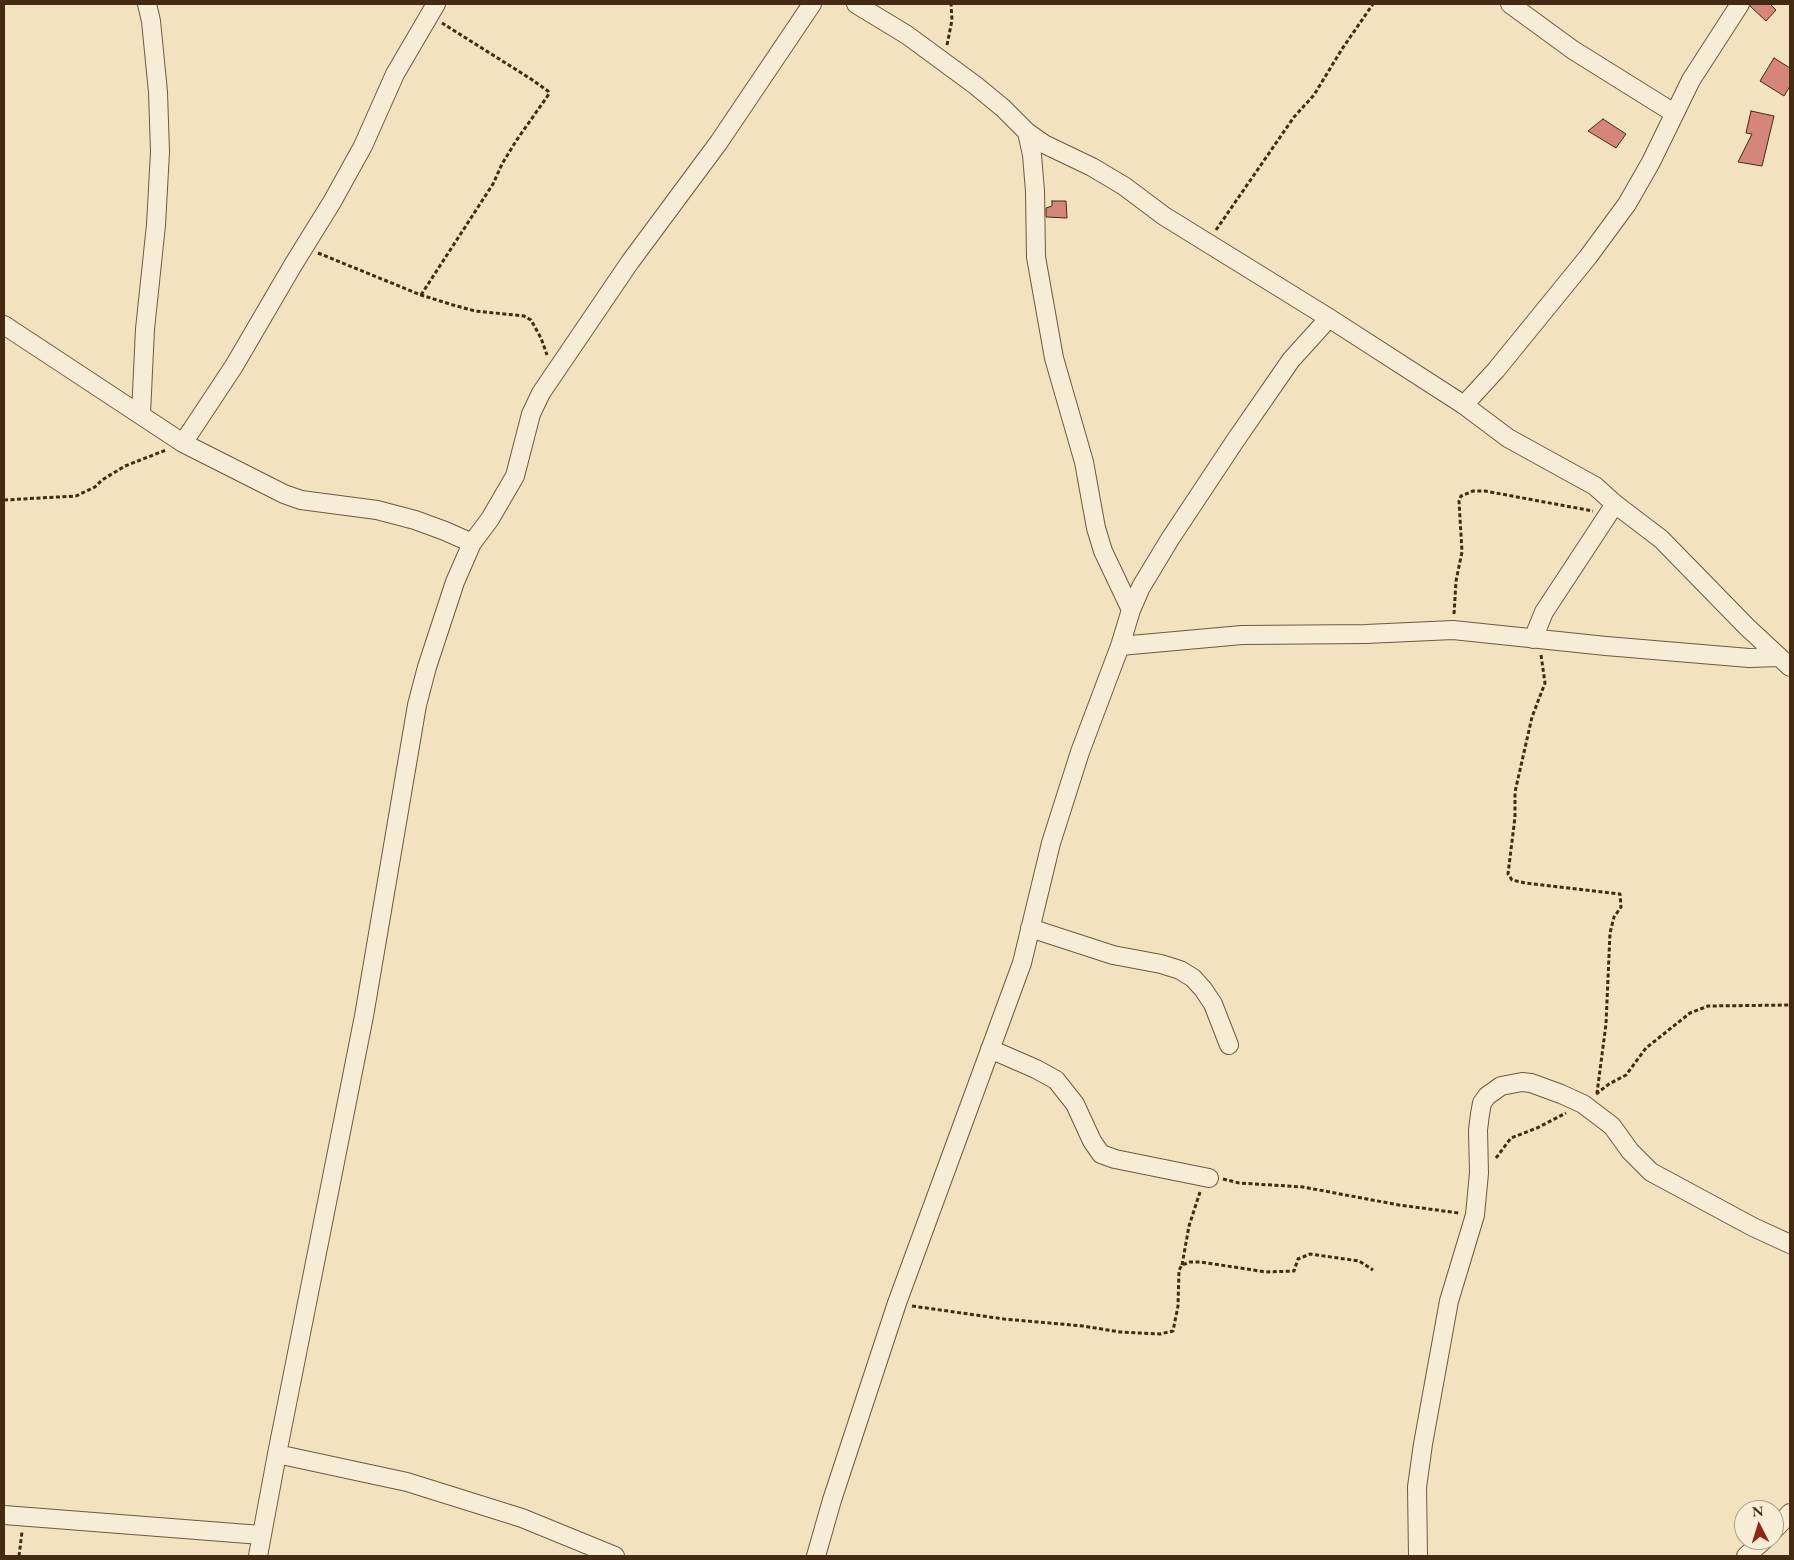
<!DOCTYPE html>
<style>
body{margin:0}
#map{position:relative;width:1794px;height:1560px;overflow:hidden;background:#f2e2c0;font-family:"EB Garamond",serif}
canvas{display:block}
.frame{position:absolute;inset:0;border:5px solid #442a13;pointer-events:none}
.north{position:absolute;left:1734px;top:1500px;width:50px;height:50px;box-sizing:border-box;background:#f7ecd6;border:1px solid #af9e88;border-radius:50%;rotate:355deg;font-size:14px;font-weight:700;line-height:20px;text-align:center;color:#442a13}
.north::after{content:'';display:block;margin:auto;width:18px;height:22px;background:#8f2418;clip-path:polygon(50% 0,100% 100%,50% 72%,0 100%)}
</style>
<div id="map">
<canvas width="1794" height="1560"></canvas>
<div class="frame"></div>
<div class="north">N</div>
</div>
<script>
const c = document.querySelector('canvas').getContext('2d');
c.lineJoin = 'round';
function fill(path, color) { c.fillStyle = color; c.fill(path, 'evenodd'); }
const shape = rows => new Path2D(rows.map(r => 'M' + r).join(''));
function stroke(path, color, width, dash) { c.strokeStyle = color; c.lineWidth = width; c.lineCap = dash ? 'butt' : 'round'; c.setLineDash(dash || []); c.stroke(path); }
const building = shape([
 [1751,4,1770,4,1776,10,1766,21,1750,6,1751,4],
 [1774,58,1790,68,1790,86,1784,96,1760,81,1774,58],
 [1751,111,1774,116,1762,166,1738,162,1752,134,1746,133,1751,111],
 [1603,119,1626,134,1616,148,1588,131,1603,119],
 [1052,201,1066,201,1067,218,1046,217,1046,208,1052,206,1052,201]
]);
fill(building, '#d4867c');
stroke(building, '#442a13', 1);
const street = shape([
 [856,4,907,35,975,85,1003,108,1027,132,1044,144,1092,167,1124,186,1164,216,1329,318,1464,405,1508,438,1595,486,1615,504,1661,539,1747,627,1790,667],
 [1510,4,1573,50,1674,113],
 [1027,132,1032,155,1035,191,1036,257,1054,358,1084,462,1096,528,1103,551,1131,610],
 [4,325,183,443,284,494,301,500,377,510,415,520,445,531,472,543],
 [1464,405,1496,370,1588,257,1627,204,1651,162,1691,80,1740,4],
 [141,414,145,329,156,225,160,152,158,92,151,21,147,4],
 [183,443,234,366,293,265,332,202,363,146,395,74,436,4],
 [1533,639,1544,612,1615,504],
 [1120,646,1242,635,1366,634,1453,630,1606,646,1749,658,1779,657],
 [1030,928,1113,955,1161,964,1180,970,1193,978,1203,989,1213,1004,1229,1045],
 [990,1049,1036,1069,1056,1080,1075,1104,1092,1141,1101,1154,1115,1159,1209,1178],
 [277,1454,407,1482,522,1518,615,1556],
 [4,1515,261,1535],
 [1774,1530,1790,1513],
 [258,1556,277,1454,364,1016,417,705,427,667,455,582,472,543,490,519,515,476,531,414,541,393,630,262,719,142,812,4],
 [816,1556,832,1500,897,1303,1022,963,1051,843,1080,752,1120,646,1131,610,1141,587,1170,539,1235,441,1291,360,1329,318],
 [1418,1556,1417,1487,1423,1444,1449,1301,1475,1215,1479,1173,1478,1130,1480,1114,1482,1103,1487,1096,1501,1086,1522,1082,1531,1083,1561,1094,1583,1104,1612,1126,1630,1151,1651,1172,1753,1227,1790,1244],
 [1746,1556,1764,1540]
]);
stroke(street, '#70583e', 20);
stroke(shape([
 [947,45,952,20,951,4],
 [1216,230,1294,117,1314,95,1342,49,1373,4],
 [318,253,421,295,453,305,475,311,524,316,531,320,541,338,547,355],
 [421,295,493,184,502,164,516,141,549,94,548,91,531,79,442,23],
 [4,500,76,496,95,487,102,480,125,466,166,450],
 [1454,614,1456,581,1462,552,1459,501,1461,496,1473,491,1485,491,1593,511],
 [1541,655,1545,683,1532,717,1515,792,1515,817,1508,874,1512,880,1525,883,1620,894,1621,907,1614,917,1610,933,1606,1024,1597,1093],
 [1596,1094,1609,1084,1626,1075,1646,1048,1690,1013,1708,1006,1790,1005],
 [1496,1158,1511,1138,1537,1128,1566,1113],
 [1223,1179,1239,1183,1303,1187,1399,1205,1459,1213],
 [1182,1265,1189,1226,1200,1192],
 [912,1306,1004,1319,1083,1326,1120,1332,1160,1334,1173,1331,1178,1306,1179,1270,1182,1265,1190,1262,1201,1262,1266,1272,1294,1271,1298,1259,1310,1254,1359,1261,1373,1270],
 [19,1556,22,1532]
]), '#442a13', 3, [4, 2.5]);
stroke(street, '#f7ecd6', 18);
</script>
